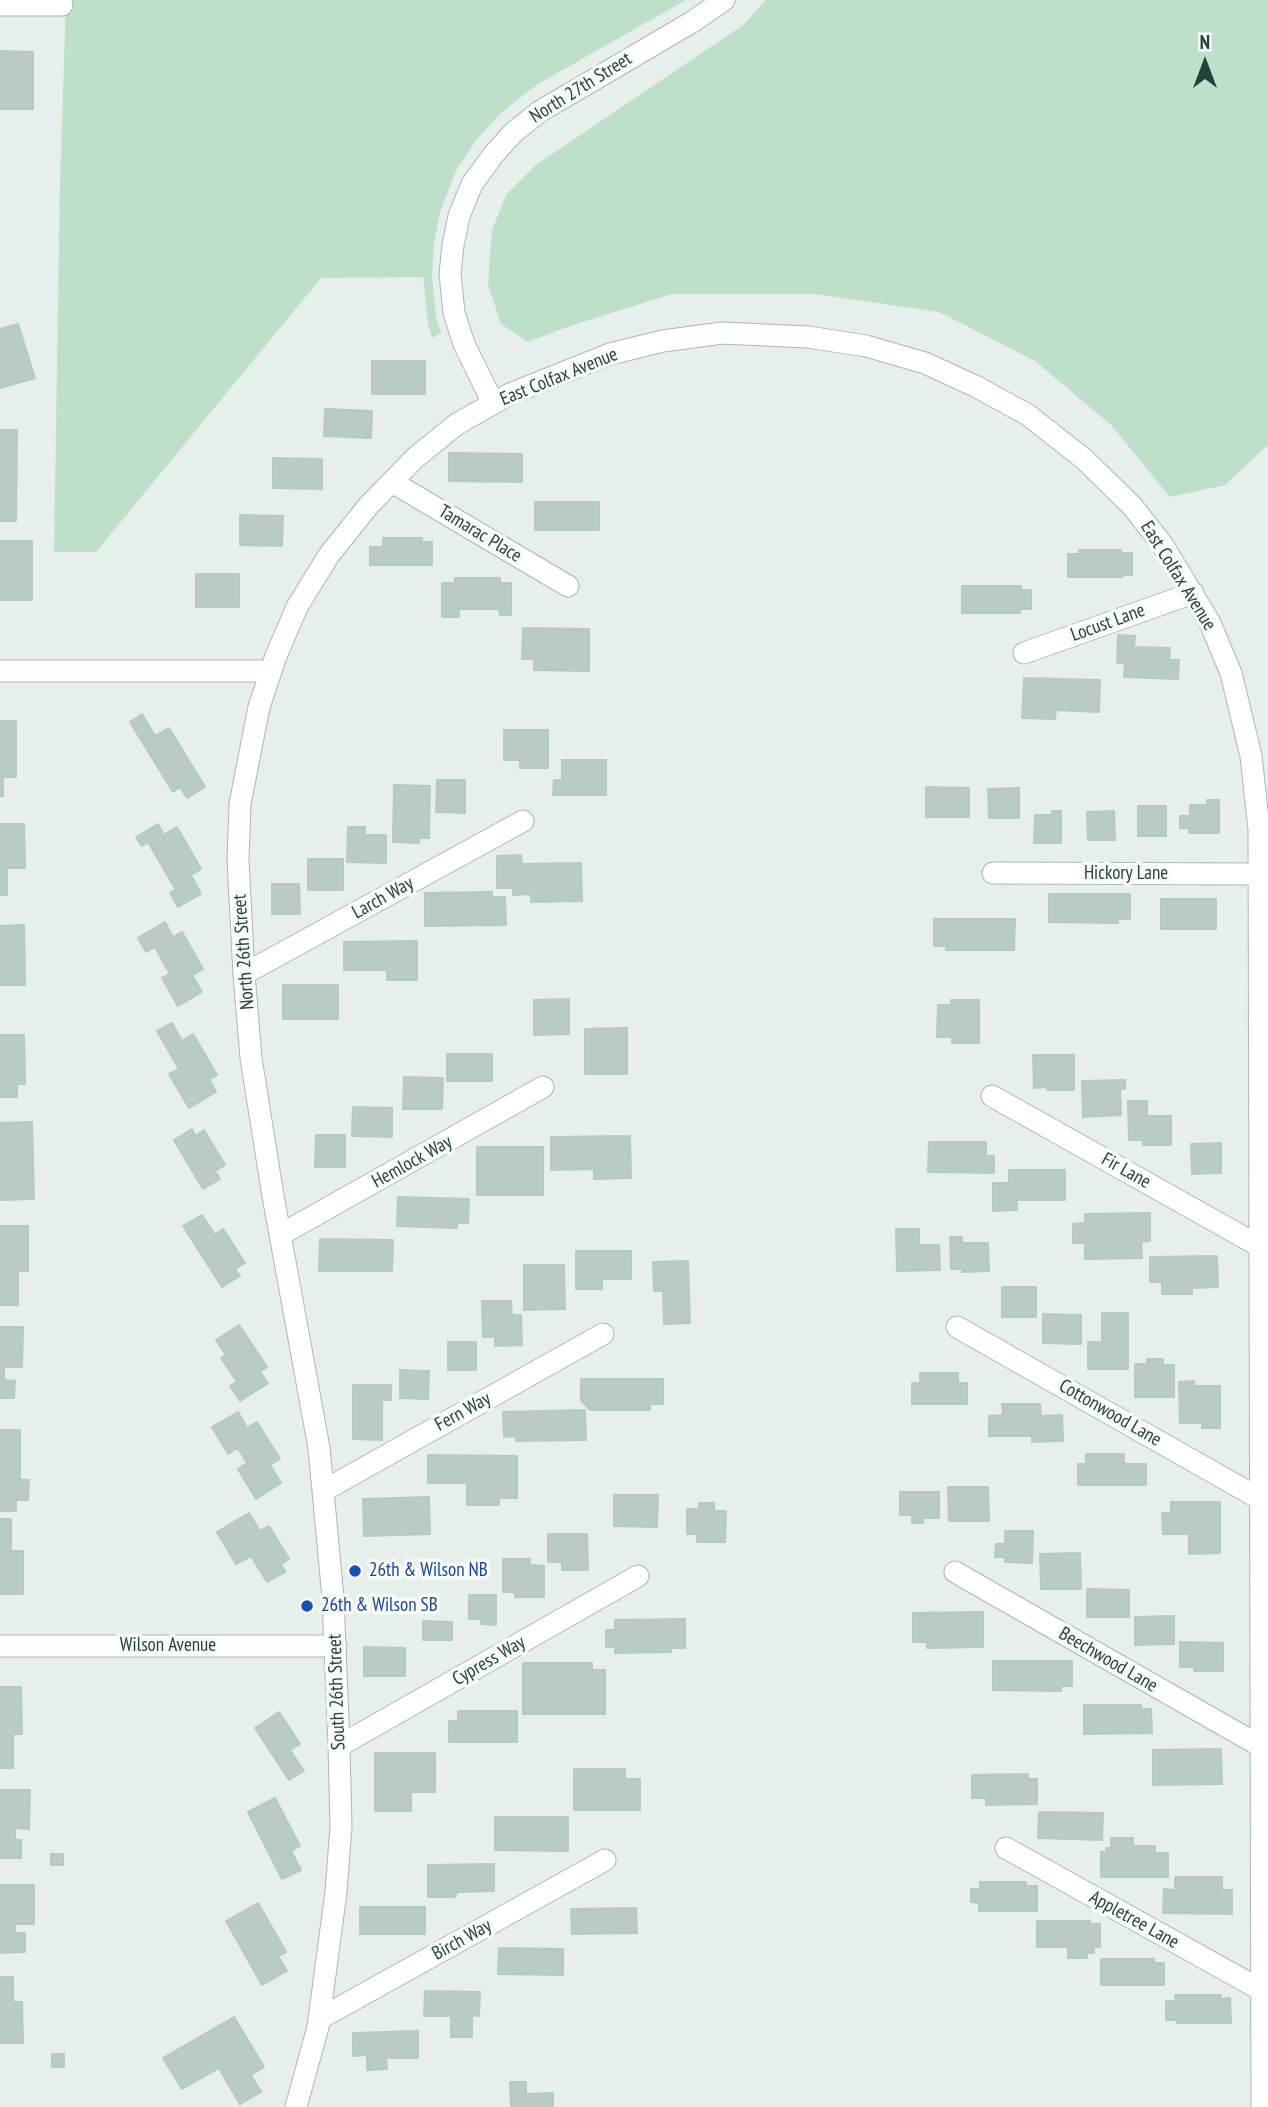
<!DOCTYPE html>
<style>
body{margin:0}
#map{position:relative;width:1268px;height:2107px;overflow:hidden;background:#e6efeb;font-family:"PT Sans Narrow",sans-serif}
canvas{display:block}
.north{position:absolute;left:1170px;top:28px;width:70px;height:70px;-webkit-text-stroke:5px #f7fbf9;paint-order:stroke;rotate:0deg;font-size:19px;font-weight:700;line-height:28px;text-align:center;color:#24423a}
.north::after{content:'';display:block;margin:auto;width:24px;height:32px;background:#24423a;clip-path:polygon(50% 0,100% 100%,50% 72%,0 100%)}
</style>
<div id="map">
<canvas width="1268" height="2107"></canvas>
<div class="north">N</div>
</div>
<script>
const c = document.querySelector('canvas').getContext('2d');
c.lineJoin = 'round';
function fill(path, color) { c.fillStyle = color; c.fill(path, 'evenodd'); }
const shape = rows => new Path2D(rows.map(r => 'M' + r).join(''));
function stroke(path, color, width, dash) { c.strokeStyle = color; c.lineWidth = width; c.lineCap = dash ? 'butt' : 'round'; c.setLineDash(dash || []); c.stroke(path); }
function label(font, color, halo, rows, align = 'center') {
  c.font = font + ' "PT Sans Narrow",sans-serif'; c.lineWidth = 7; c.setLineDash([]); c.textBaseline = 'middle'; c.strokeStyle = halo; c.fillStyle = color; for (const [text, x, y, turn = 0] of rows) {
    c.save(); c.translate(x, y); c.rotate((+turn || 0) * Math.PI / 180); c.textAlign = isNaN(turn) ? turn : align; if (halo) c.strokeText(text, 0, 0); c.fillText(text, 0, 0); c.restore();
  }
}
fill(shape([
 [66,0,686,0,538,84,502,112,477,139,456,171,440,212,434,243,432,276,436,317,441,333,432,338,428,324,423,277,321,278,96,552,54,552,60,183],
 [766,0,1268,0,1268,445,1225,485,1170,497,1111,425,1035,361,939,312,815,294,672,294,570,326,528,342,501,324,488,284,492,230,506,195,536,165,743,25]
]), '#bfe0c8');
const building = shape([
 [0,51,33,52,33,109,0,109,0,51],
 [18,324,35,378,0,388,0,329,18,324],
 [372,361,425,361,425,394,372,394,372,361],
 [325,409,372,411,371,438,324,436,325,409],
 [0,430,17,430,16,521,0,521,0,430],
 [449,453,522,454,522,482,449,481,449,453],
 [273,458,322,459,322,489,273,488,273,458],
 [535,502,599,502,599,530,535,530,535,502],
 [240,515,283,516,282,546,240,545,240,515],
 [383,538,422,538,422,542,432,542,432,565,370,565,370,547,383,547,383,538],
 [0,541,32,541,32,600,0,600,0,541],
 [1079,550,1121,550,1121,553,1132,553,1132,575,1123,575,1122,577,1068,577,1068,554,1079,554,1079,550],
 [196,574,239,574,239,607,196,607,196,574],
 [455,578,500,578,500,583,511,583,511,615,500,615,499,609,459,609,459,617,442,617,442,583,455,583,455,578],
 [962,586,1021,586,1021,590,1031,590,1031,609,1020,609,1020,613,962,613,962,586],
 [523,628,589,629,589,671,534,670,534,659,522,659,523,628],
 [1118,635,1135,636,1134,647,1170,648,1169,660,1179,660,1178,679,1124,677,1125,663,1117,663,1118,635],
 [1024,678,1100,680,1099,712,1056,710,1055,719,1022,718,1024,678],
 [142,714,155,736,169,728,205,787,187,798,180,787,173,792,130,722,142,714],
 [0,721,16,721,16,777,3,777,3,796,0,796,0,721],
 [504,730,548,730,548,768,520,768,520,760,504,760,504,730],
 [562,760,606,760,606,795,553,795,554,780,562,780,562,760],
 [437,780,465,780,465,813,436,812,437,780],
 [394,785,430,786,429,838,419,838,419,843,393,842,394,785],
 [926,787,969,788,969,817,926,817,926,787],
 [1019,788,1019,818,989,818,988,789,1019,788],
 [1207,800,1219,800,1219,833,1189,833,1189,828,1180,828,1180,816,1190,816,1190,805,1207,805,1207,800],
 [1138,806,1166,806,1166,836,1138,836,1138,806],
 [1052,811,1061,811,1061,843,1034,843,1035,815,1052,815,1052,811],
 [1114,811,1115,840,1088,840,1087,812,1114,811],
 [0,824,24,824,25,868,7,868,7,895,0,895,0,824],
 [158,824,164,835,177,827,201,869,191,875,201,894,178,907,170,893,176,890,148,842,142,846,136,837,158,824],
 [348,827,365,827,365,835,386,835,386,863,347,862,348,827],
 [521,855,522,864,581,863,582,901,531,902,531,894,513,895,513,888,497,888,497,856,521,855],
 [308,859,343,859,343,890,308,890,308,859],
 [272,884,299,884,300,914,272,914,272,884],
 [492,892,492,897,505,897,506,925,425,926,425,893,492,892],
 [1049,894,1130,894,1130,919,1118,919,1118,923,1049,922,1049,894],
 [1161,899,1216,899,1216,929,1161,929,1161,899],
 [934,919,1015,919,1014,950,946,950,946,946,934,946,934,919],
 [165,922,173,937,182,932,203,969,192,975,202,992,178,1006,162,978,170,974,155,947,146,952,138,938,165,922],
 [24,925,25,985,0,985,0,926,24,925],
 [417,941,417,980,387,980,387,970,344,970,344,942,417,941],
 [283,985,338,985,338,1019,283,1019,283,985],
 [569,999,569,1034,534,1035,534,1000,569,999],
 [951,1000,979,1000,979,1043,952,1043,952,1037,937,1037,938,1005,951,1005,951,1000],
 [172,1023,182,1041,193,1034,217,1075,209,1079,216,1092,189,1108,169,1074,179,1069,157,1031,172,1023],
 [627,1028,627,1074,585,1074,585,1029,627,1028],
 [0,1035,24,1035,25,1084,17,1084,17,1097,0,1097,0,1035],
 [447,1054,492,1054,492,1081,447,1081,447,1054],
 [1033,1055,1074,1055,1074,1090,1047,1090,1047,1087,1034,1088,1033,1055],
 [404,1077,443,1078,442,1109,403,1109,404,1077],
 [1125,1080,1125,1089,1120,1089,1121,1115,1083,1117,1082,1081,1125,1080],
 [1128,1101,1147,1101,1147,1116,1171,1116,1171,1145,1143,1145,1143,1140,1129,1140,1128,1101],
 [353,1107,392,1108,392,1137,352,1136,353,1107],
 [32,1122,34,1199,0,1200,0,1123,32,1122],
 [192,1129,195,1136,204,1130,225,1165,215,1171,220,1179,203,1189,174,1140,192,1129],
 [316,1135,345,1135,345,1167,315,1167,316,1135],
 [630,1136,631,1178,594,1179,594,1169,551,1170,551,1137,630,1136],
 [929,1142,986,1142,986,1156,994,1156,994,1173,928,1172,929,1142],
 [1221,1143,1221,1173,1192,1174,1191,1144,1221,1143],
 [477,1147,543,1147,543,1195,477,1195,477,1147],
 [1009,1170,1065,1170,1065,1200,1017,1200,1017,1210,993,1211,993,1183,1009,1183,1009,1170],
 [398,1197,469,1199,468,1223,457,1223,457,1228,397,1226,398,1197],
 [1150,1213,1150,1241,1141,1242,1142,1258,1085,1259,1085,1243,1073,1243,1073,1224,1085,1223,1085,1214,1150,1213],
 [202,1215,215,1235,223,1229,245,1263,235,1269,240,1276,222,1287,183,1226,202,1215],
 [0,1226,28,1226,28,1271,18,1271,18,1305,0,1305,0,1226],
 [896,1229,919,1229,919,1245,939,1245,940,1270,897,1271,896,1229],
 [950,1237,962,1237,962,1243,988,1243,989,1271,962,1272,962,1269,951,1269,950,1237],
 [320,1239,393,1240,392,1271,319,1271,320,1239],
 [576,1251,631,1251,631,1279,602,1279,602,1289,576,1289,576,1251],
 [1217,1256,1218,1287,1192,1288,1192,1294,1162,1294,1162,1282,1150,1282,1150,1257,1217,1256],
 [688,1261,690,1323,664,1324,663,1291,654,1291,653,1262,688,1261],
 [524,1265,564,1265,565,1309,524,1310,524,1265],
 [1002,1287,1036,1287,1036,1317,1002,1317,1002,1287],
 [482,1301,511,1301,512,1315,521,1315,522,1345,495,1346,495,1337,483,1337,482,1301],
 [1102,1313,1128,1313,1128,1369,1088,1369,1088,1342,1102,1342,1102,1313],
 [1043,1314,1081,1315,1081,1344,1043,1343,1043,1314],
 [239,1325,267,1367,260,1372,268,1383,240,1401,230,1386,237,1382,221,1358,226,1355,216,1340,239,1325],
 [0,1327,23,1327,22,1367,4,1367,4,1380,15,1381,14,1398,0,1398,0,1327],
 [448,1342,476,1342,476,1370,448,1370,448,1342],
 [1147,1359,1163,1359,1163,1365,1174,1365,1174,1397,1135,1397,1135,1364,1147,1364,1147,1359],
 [400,1370,429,1371,428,1399,400,1398,400,1370],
 [920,1373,958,1373,958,1383,967,1383,967,1404,912,1404,912,1383,920,1383,920,1373],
 [581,1379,663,1379,663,1404,650,1404,650,1410,590,1410,581,1400,581,1379],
 [1194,1381,1194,1386,1220,1386,1220,1428,1202,1428,1202,1423,1180,1423,1179,1382,1194,1381],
 [353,1385,391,1385,391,1400,382,1400,382,1440,353,1439,353,1385],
 [1002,1404,1040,1404,1041,1416,1062,1415,1063,1441,1032,1442,1032,1436,989,1436,989,1416,1003,1415,1002,1404],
 [585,1410,586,1440,516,1441,516,1436,504,1437,503,1412,585,1410],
 [238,1412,247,1428,257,1422,280,1459,270,1465,281,1483,256,1499,238,1469,247,1463,238,1448,228,1454,212,1427,238,1412],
 [0,1430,20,1430,20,1480,29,1480,28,1500,16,1500,16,1511,0,1511,0,1430],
 [1086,1454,1124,1454,1124,1464,1146,1464,1146,1485,1078,1485,1078,1464,1086,1464,1086,1454],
 [428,1455,517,1456,517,1498,499,1498,499,1505,467,1505,467,1483,428,1483,428,1455],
 [948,1487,988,1487,989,1521,949,1521,948,1487],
 [900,1492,939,1492,939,1518,923,1518,923,1523,912,1523,912,1515,900,1515,900,1492],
 [614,1495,658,1495,657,1527,614,1526,614,1495],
 [429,1497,430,1534,364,1536,363,1499,429,1497],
 [1171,1502,1220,1502,1220,1553,1189,1554,1189,1534,1163,1534,1162,1513,1171,1513,1171,1502],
 [699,1503,714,1503,714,1511,726,1511,725,1542,697,1542,697,1534,687,1534,687,1509,699,1509,699,1503],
 [249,1513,260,1531,269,1526,289,1559,281,1564,285,1572,267,1582,251,1556,236,1564,217,1532,249,1513],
 [0,1519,11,1519,11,1551,23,1551,23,1594,0,1594,0,1519],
 [1005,1531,1033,1531,1032,1563,1005,1562,1005,1557,995,1557,996,1544,1005,1544,1005,1531],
 [548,1534,587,1534,588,1570,562,1570,562,1562,548,1562,548,1534],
 [1080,1553,1081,1589,1041,1589,1040,1554,1080,1553],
 [503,1559,530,1559,530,1565,544,1566,544,1597,515,1597,515,1592,503,1592,503,1559],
 [1087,1589,1129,1590,1129,1617,1087,1617,1087,1589],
 [469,1595,496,1595,496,1625,481,1624,481,1619,469,1619,469,1595],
 [983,1612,983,1647,927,1648,927,1642,913,1642,913,1613,983,1612],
 [1174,1616,1174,1644,1135,1645,1135,1617,1174,1616],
 [685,1619,685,1648,671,1648,671,1652,615,1653,615,1647,606,1647,606,1630,615,1630,615,1620,685,1619],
 [423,1621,452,1622,452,1640,423,1640,423,1621],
 [1180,1642,1223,1643,1223,1671,1194,1671,1194,1667,1180,1667,1180,1642],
 [364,1647,405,1648,405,1676,364,1676,364,1647],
 [993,1661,1072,1661,1072,1686,1061,1686,1061,1691,993,1690,993,1661],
 [523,1663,592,1663,592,1670,605,1670,605,1714,523,1714,523,1663],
 [0,1687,21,1687,22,1734,13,1734,13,1768,0,1768,0,1687],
 [1084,1705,1141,1705,1141,1709,1151,1709,1152,1733,1084,1734,1084,1705],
 [458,1711,517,1711,517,1742,449,1742,449,1721,458,1721,458,1711],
 [279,1712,300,1744,290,1750,304,1771,289,1780,255,1728,279,1712],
 [1221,1749,1222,1784,1153,1785,1153,1750,1221,1749],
 [375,1753,435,1753,435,1792,411,1792,411,1811,375,1811,375,1753],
 [574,1769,625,1769,625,1779,640,1779,640,1810,574,1810,574,1769],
 [1028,1774,1028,1779,1037,1779,1037,1804,986,1805,986,1798,972,1798,972,1775,1028,1774],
 [0,1790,30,1790,29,1829,15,1828,15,1840,21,1840,21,1858,0,1858,0,1790],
 [275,1798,300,1846,291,1851,301,1870,282,1879,248,1812,275,1798],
 [1039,1812,1103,1813,1102,1840,1038,1838,1039,1812],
 [495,1817,568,1817,568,1851,495,1850,495,1817],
 [1111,1838,1133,1838,1133,1846,1155,1846,1155,1853,1168,1853,1168,1877,1101,1877,1101,1852,1106,1852,1106,1848,1111,1848,1111,1838],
 [51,1854,63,1854,63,1865,51,1865,51,1854],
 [494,1864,494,1891,457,1892,455,1897,428,1897,428,1865,494,1864],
 [1175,1877,1222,1877,1222,1890,1232,1890,1232,1914,1163,1913,1164,1889,1175,1890,1175,1877],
 [980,1882,1026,1882,1026,1886,1037,1886,1037,1911,979,1911,979,1903,971,1902,971,1889,980,1889,980,1882],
 [0,1885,34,1885,34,1924,15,1924,15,1933,25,1933,25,1952,0,1953,0,1885],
 [258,1903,286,1952,278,1956,287,1971,262,1985,226,1921,258,1903],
 [360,1907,425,1907,425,1934,360,1934,360,1907],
 [636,1908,637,1933,572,1934,571,1909,636,1908],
 [1037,1921,1090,1921,1090,1924,1100,1924,1100,1947,1094,1947,1094,1953,1087,1953,1087,1958,1068,1958,1068,1947,1037,1947,1037,1921],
 [499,1948,563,1949,563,1975,498,1974,499,1948],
 [1101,1959,1154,1959,1154,1963,1164,1963,1164,1985,1101,1985,1101,1959],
 [0,1977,13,1977,13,2002,22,2002,23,2043,0,2043,0,1977],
 [425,1991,480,1992,479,2016,472,2015,472,2037,451,2037,451,2016,424,2016,425,1991],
 [1175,1995,1221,1995,1221,1999,1230,1998,1231,2023,1177,2023,1177,2020,1166,2020,1166,2001,1176,2001,1175,1995],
 [234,2017,264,2067,251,2075,261,2092,240,2104,219,2068,182,2089,163,2058,234,2017],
 [418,2031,418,2058,386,2058,387,2069,367,2070,367,2055,353,2056,353,2033,418,2031],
 [52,2054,64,2054,64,2067,52,2067,52,2054],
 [510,2082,526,2082,526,2094,553,2093,553,2107,511,2107,510,2082]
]);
fill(building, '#bbcac4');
stroke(building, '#b8c9c2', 2);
const minor = shape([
 [0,5,62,5],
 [493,403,464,344,454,313,450,274,453,245,459,216,472,184,494,154,513,133,539,112,692,22,724,0],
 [392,482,568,586],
 [1024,653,1193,593],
 [0,671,271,671],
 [993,873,1259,874],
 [244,974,523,821],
 [992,1096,1261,1247],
 [280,1235,543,1087],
 [957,1327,1262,1500],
 [323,1491,603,1334],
 [955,1572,1262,1747],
 [0,1646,336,1646],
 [339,1746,638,1576],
 [1006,1848,1263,1991],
 [319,2019,605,1860],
 [296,2107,318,2027,336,1892,341,1827,339,1746,333,1598,319,1448,273,1196,251,1058,244,974,238,860,240,804,259,707,276,656,297,607,329,555,369,505,415,458,457,424,510,394,610,354,663,341,722,333,808,337,866,346,925,363,977,387,1028,415,1084,459,1132,506,1162,544,1210,623,1231,673,1251,756,1259,829,1262,2107]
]);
stroke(minor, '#a8b8b2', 23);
stroke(minor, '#fff', 21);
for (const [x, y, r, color] of [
 [355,1571,7,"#1a4fb4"],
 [307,1606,7,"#1a4fb4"]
]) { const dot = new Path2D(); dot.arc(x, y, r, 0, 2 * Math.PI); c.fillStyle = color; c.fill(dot); stroke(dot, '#f7fbf9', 2.5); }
label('19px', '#24423a', '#f7fbf9', [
 ["North 27th Street",581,88,-32],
 ["East Colfax Avenue",559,377,-22],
 ["Tamarac Place",480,534,31],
 ["East Colfax Avenue",1178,576,58],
 ["Locust Lane",1108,623,-20],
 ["Hickory Lane",1126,874],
 ["Larch Way",383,898,-29],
 ["North 26th Street",244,952,-94],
 ["Hemlock Way",412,1162,-29],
 ["Fir Lane",1126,1171,29],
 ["Fern Way",463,1412,-29],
 ["Cottonwood Lane",1110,1413,30],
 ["Wilson Avenue",168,1646],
 ["Beechwood Lane",1108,1660,30],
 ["Cypress Way",489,1661,-30],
 ["South 26th Street",337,1692,-92],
 ["Appletree Lane",1134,1920,29],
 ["Birch Way",462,1940,-29]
]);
label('19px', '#164399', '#f7fbf9', [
 ["26th & Wilson NB",369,1571],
 ["26th & Wilson SB",321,1606]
], 'left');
</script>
